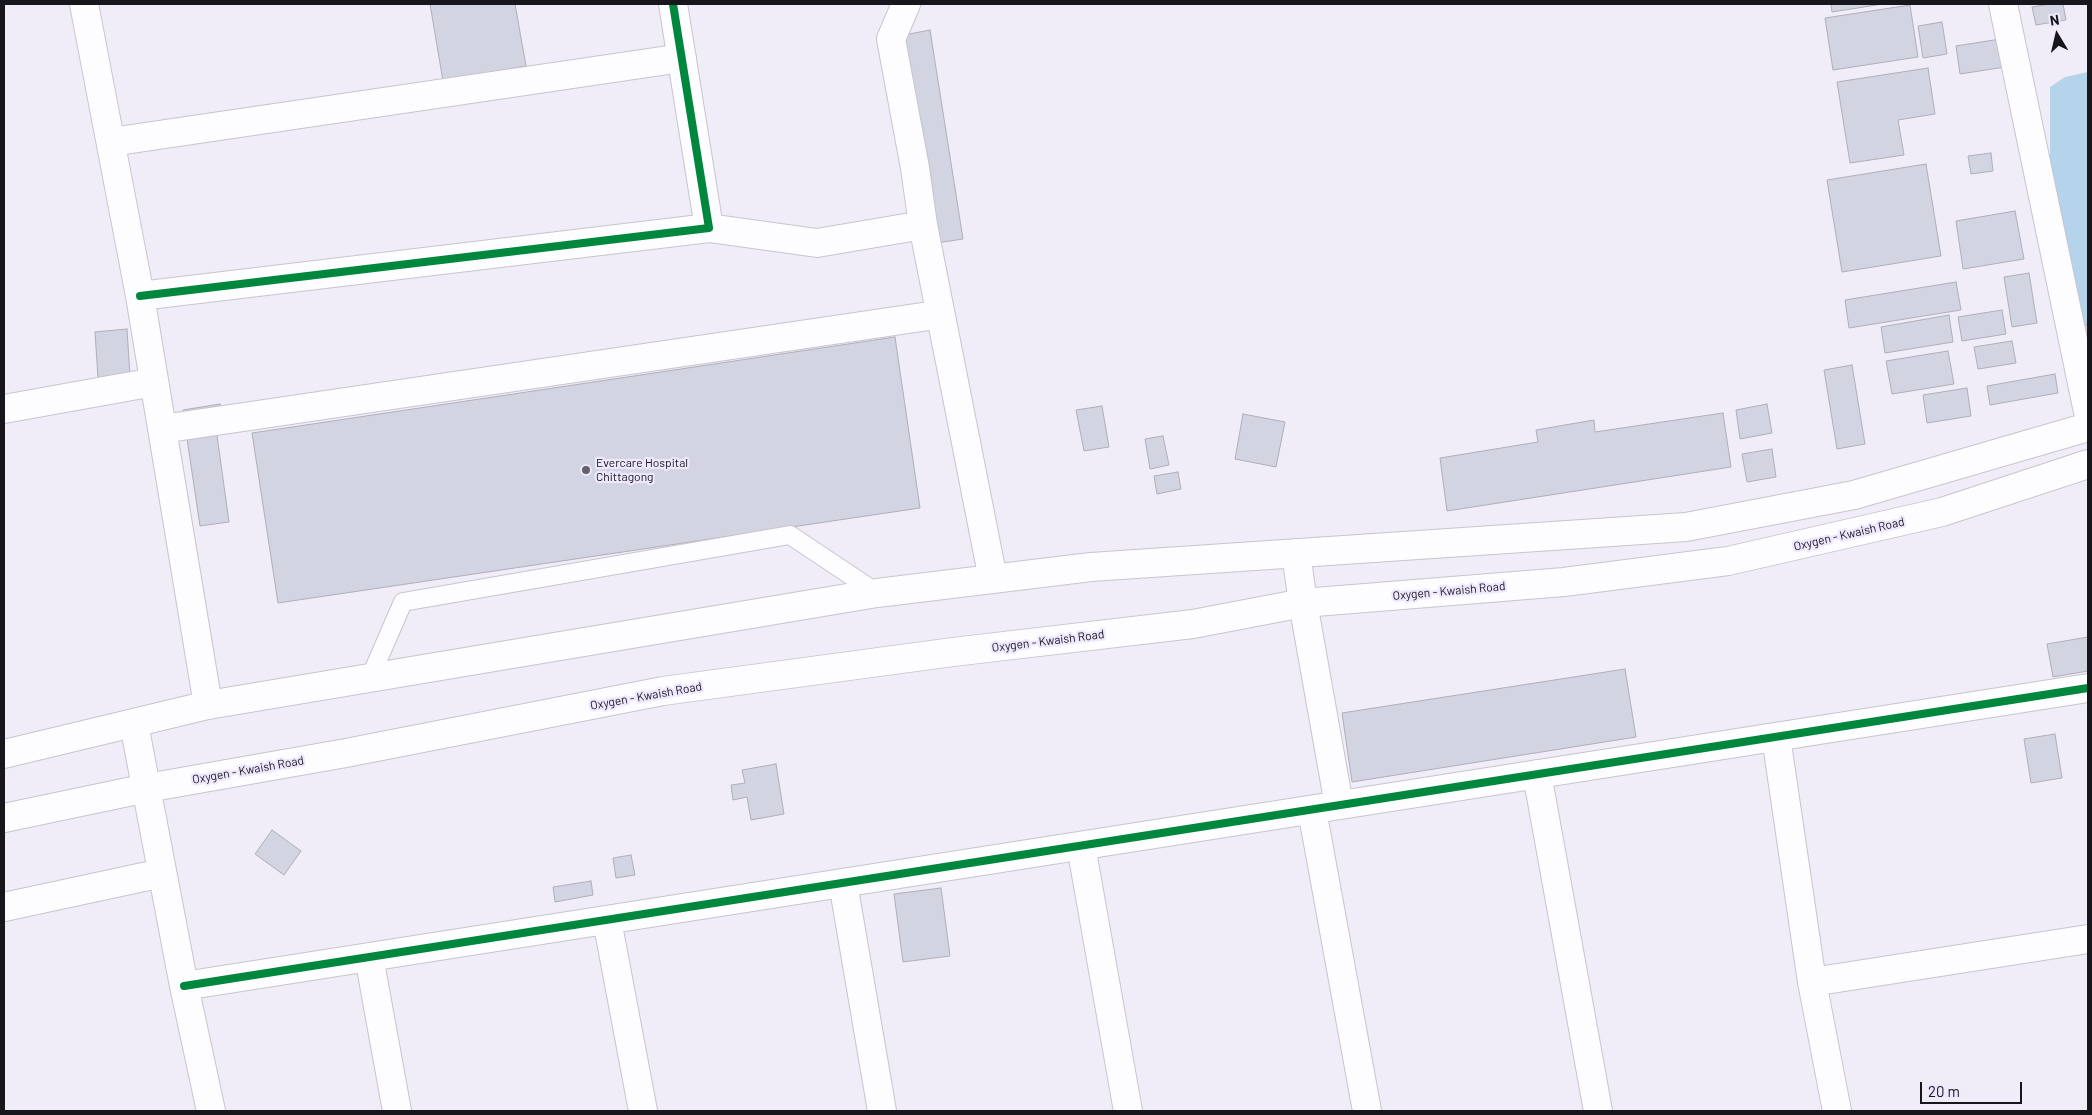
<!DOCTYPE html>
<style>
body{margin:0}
#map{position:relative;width:2092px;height:1115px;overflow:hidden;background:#f0edf9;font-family:Barlow,sans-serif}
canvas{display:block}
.frame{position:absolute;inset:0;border:5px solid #18161d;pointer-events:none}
.north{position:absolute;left:2032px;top:10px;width:50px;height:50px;-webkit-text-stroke:4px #eee8fe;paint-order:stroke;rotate:351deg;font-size:14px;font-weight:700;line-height:20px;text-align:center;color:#18161d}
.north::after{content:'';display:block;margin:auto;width:18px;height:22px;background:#18161d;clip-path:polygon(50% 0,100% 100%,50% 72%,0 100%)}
.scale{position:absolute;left:1920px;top:1082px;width:102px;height:22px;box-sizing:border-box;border:2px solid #18161d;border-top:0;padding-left:6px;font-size:15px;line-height:18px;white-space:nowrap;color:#18161d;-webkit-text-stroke:4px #eee8fe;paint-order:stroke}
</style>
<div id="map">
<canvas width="2092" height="1115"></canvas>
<div class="frame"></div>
<div class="north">N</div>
<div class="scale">20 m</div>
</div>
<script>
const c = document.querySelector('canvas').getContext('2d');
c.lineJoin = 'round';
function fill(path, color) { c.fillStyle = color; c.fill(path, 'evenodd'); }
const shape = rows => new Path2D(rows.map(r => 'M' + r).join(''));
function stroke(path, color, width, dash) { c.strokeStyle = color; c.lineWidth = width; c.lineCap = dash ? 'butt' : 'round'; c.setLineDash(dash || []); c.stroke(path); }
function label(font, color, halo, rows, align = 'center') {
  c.font = font + ' Barlow,sans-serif'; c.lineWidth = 4.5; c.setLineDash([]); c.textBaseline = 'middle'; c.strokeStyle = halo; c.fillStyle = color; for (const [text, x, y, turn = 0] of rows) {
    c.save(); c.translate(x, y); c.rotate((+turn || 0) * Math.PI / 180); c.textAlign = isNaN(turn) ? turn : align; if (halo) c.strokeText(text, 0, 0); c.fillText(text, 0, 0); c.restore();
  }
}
fill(shape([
 [2088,72,2088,330,2082,329,2050,185,2050,87,2065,77]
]), '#b5d3ea');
const building = shape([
 [430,4,515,4,526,66,443,81,430,4],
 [1831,4,1883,4,1832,12,1831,4],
 [2050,4,2063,4,2066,20,2036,25,2032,7,2050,4],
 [1910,5,1918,57,1833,70,1825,18,1910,5],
 [1942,22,1947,54,1923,58,1918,26,1942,22],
 [930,30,963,239,937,243,904,35,930,30],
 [2000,39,2005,67,1960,74,1956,46,2000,39],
 [1928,68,1935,114,1898,120,1904,155,1850,163,1837,82,1928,68],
 [1991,153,1993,171,1971,174,1968,156,1991,153],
 [1926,164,1941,256,1842,272,1827,180,1926,164],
 [2015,211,2024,259,1963,269,1956,221,2015,211],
 [2029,273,2037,323,2012,327,2004,277,2029,273],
 [1956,282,1961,310,1849,328,1845,300,1956,282],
 [2002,310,2006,334,1962,341,1958,317,2002,310],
 [1949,315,1953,342,1885,353,1881,327,1949,315],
 [2088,324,2088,346,2083,326,2088,324],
 [127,329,130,376,98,378,95,332,127,329],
 [895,337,920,508,278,603,252,433,895,337],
 [2012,341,2016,363,1978,369,1974,347,2012,341],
 [1948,351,1954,384,1892,394,1886,361,1948,351],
 [1852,365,1865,444,1837,449,1824,370,1852,365],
 [2055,374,2058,393,1990,405,1987,386,2055,374],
 [1967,388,1971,416,1927,423,1923,395,1967,388],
 [220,404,221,414,184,419,183,410,220,404],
 [1767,404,1772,433,1740,439,1736,410,1767,404],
 [1102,406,1109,447,1084,451,1076,410,1102,406],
 [1723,413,1731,467,1447,511,1440,458,1538,442,1536,430,1594,420,1595,432,1723,413],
 [1243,414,1285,422,1276,467,1235,459,1243,414],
 [216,428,229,522,200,526,186,432,216,428],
 [1163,436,1169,465,1150,469,1145,439,1163,436],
 [1772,449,1776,477,1747,482,1742,454,1772,449],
 [1178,472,1181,489,1157,494,1154,476,1178,472],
 [2088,637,2088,671,2053,677,2047,644,2088,637],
 [1625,669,1636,737,1352,782,1342,713,1625,669],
 [2055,734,2062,778,2031,783,2024,739,2055,734],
 [776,764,784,814,751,820,747,797,733,800,731,785,745,783,742,770,776,764],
 [272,830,301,851,284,875,255,854,272,830],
 [631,855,635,875,616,878,613,858,631,855],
 [591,881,593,895,555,902,553,887,591,881],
 [941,888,950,956,903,962,894,894,941,888]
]);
fill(building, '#d2d4e1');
stroke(building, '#aeaeb8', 1);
const lane = shape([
 [370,678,403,602,790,535,877,593]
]);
const street = shape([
 [84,4,140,296,208,705],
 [2003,4,2088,412],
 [111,142,682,58],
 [923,225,993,579],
 [709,228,817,243,923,225,915,168,891,39,906,4],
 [140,296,709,228,673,4],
 [4,409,154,382],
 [162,429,929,316],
 [1296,553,1303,603,1339,805],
 [134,724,184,986,211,1111],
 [1776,737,1812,982],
 [1537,774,1598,1111],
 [1312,810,1367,1111],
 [1081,846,1128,1111],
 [843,883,882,1111],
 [4,907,162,873],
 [607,920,643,1111],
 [369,957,397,1111],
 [184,986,2088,688],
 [1837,1111,1812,982,2088,939]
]);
const secondary = shape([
 [4,754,208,705,877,593,1091,567,1686,527,1854,495,2088,427],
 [4,818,147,788,346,753,663,691,953,652,1193,624,1303,603,1564,582,1728,561,1942,512,2088,464]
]);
stroke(lane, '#c7c5ce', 20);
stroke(street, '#c7c5ce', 30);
stroke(secondary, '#c7c5ce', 30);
stroke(lane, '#fdfcfe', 18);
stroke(street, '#fdfcfe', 28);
stroke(secondary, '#fdfcfe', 28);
stroke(shape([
 [140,296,709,228,673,4],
 [184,986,2088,688]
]), '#00873e', 8);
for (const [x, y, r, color] of [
 [586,470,5,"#64616a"]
]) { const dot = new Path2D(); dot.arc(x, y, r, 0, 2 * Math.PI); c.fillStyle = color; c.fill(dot); stroke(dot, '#eee8fe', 2); }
label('12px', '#18161d', '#eee8fe', [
 ["Evercare Hospital",596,463],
 ["Chittagong",596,477]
], 'left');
label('12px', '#18161d', '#eee8fe', [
 ["Oxygen - Kwaish Road",1849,534,-13],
 ["Oxygen - Kwaish Road",1449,591,-5],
 ["Oxygen - Kwaish Road",1048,641,-7],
 ["Oxygen - Kwaish Road",646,696,-10],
 ["Oxygen - Kwaish Road",248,770,-10]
]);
</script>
